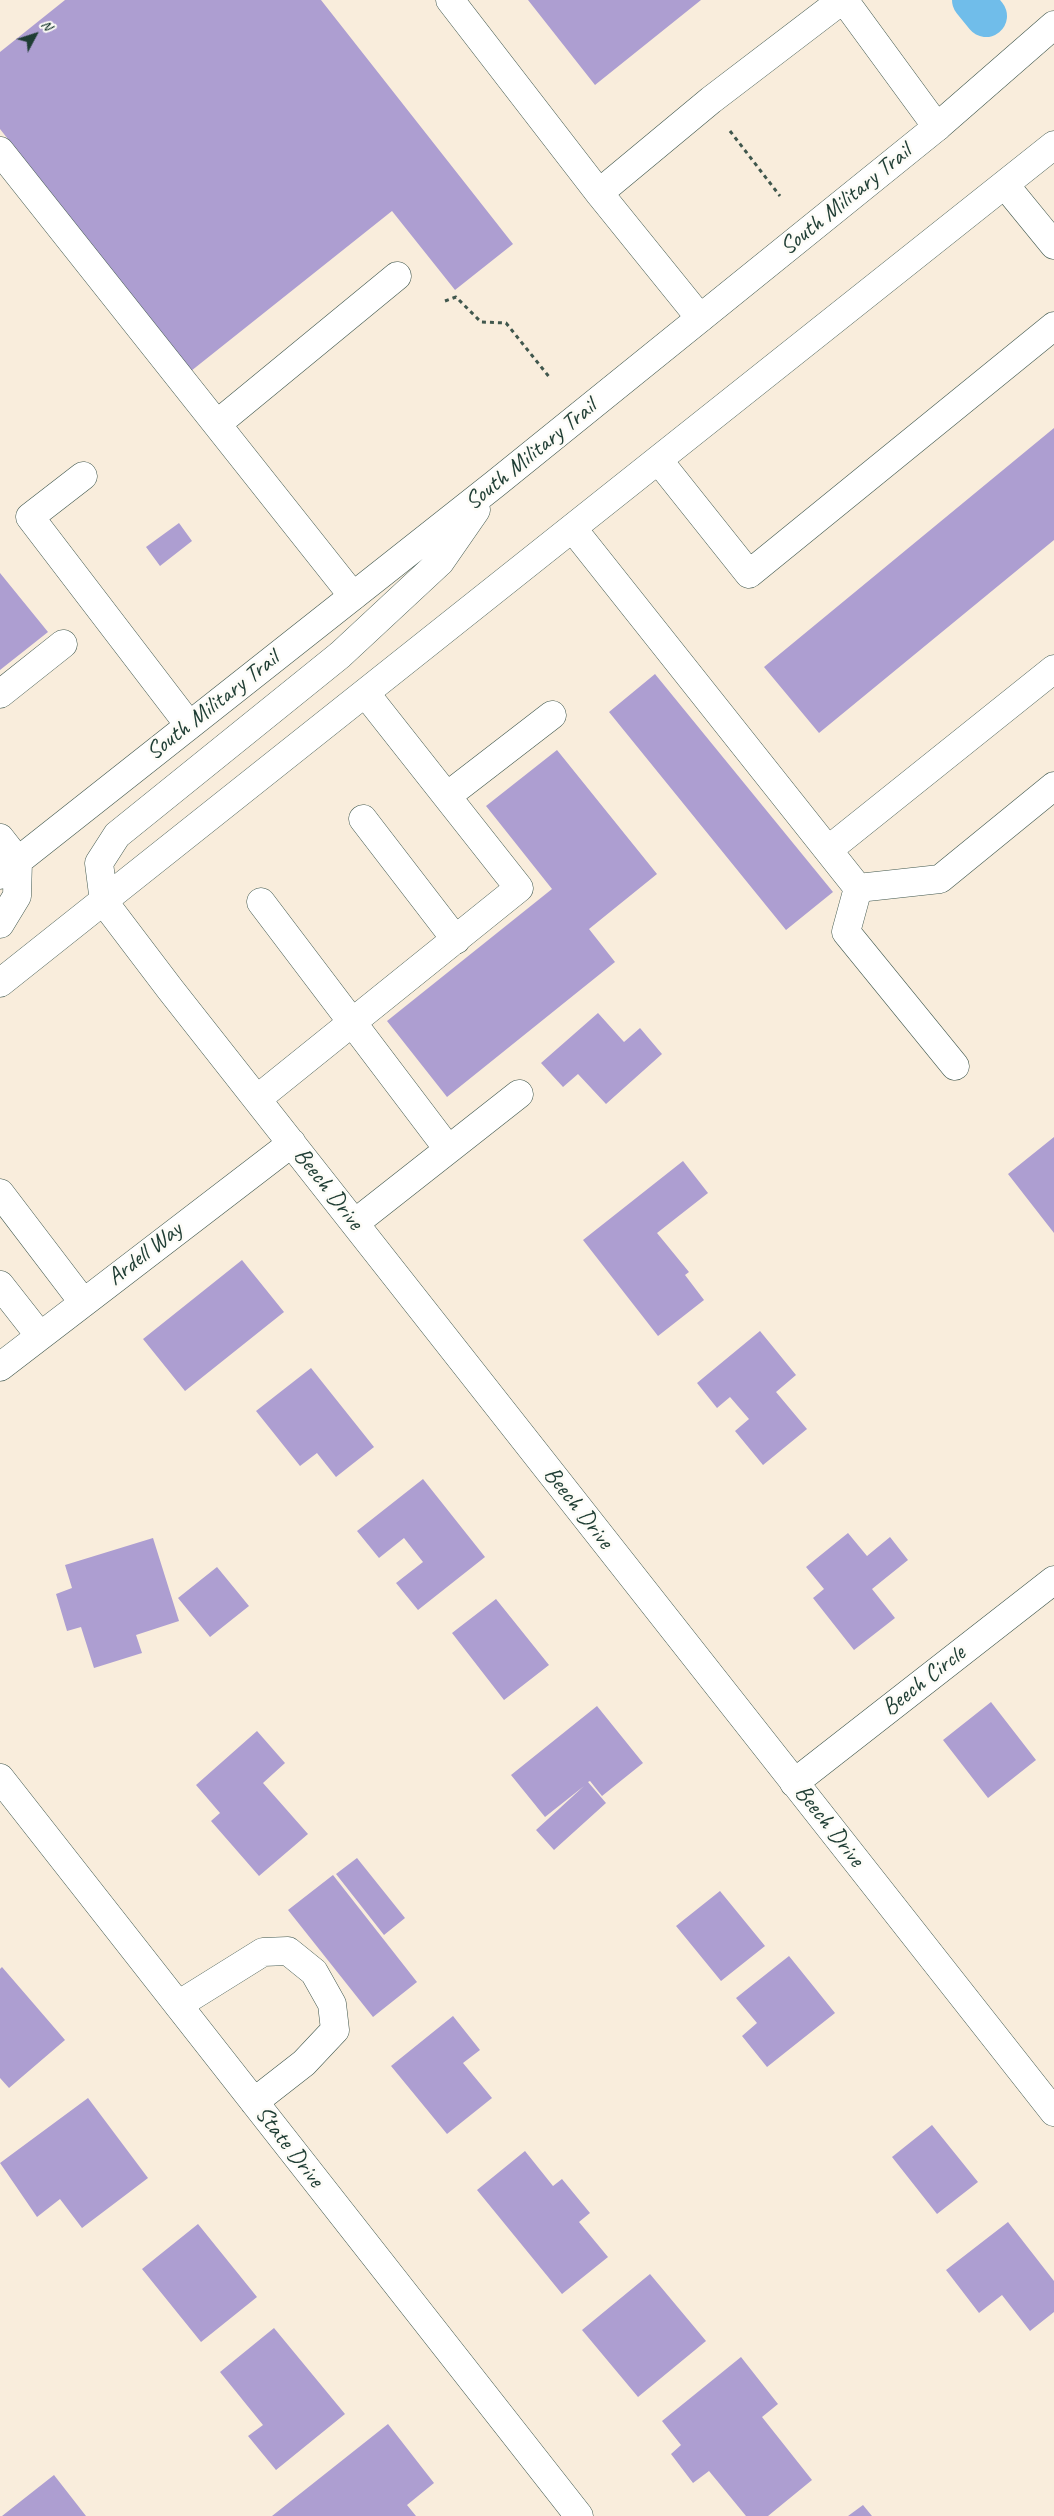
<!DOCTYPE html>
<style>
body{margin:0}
#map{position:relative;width:1054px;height:2516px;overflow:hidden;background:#f9eddc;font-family:Caveat,sans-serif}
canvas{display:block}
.north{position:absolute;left:10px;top:10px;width:50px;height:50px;-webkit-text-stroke:4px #fdfcf7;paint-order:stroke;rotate:50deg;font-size:14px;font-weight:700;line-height:20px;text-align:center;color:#1f3d34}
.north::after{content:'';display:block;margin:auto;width:18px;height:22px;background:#1f3d34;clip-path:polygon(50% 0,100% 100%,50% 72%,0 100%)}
</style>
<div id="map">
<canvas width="1054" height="2516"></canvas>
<div class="north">N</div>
</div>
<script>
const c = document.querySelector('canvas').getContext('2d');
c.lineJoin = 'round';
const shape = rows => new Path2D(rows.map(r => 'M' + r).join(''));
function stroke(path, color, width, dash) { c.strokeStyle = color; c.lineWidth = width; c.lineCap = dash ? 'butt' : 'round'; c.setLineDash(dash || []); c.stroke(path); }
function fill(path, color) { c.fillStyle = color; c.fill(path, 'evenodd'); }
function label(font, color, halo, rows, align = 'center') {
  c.font = font + ' Caveat,sans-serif'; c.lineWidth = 5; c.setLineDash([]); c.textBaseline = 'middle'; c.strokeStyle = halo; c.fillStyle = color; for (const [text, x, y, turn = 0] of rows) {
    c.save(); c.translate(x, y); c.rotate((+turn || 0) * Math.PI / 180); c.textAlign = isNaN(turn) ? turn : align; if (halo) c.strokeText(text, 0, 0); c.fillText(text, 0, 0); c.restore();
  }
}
stroke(shape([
 [973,0,986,16]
]), '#70bdea', 42);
fill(shape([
 [65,0,321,0,513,244,455,290,392,211,191,371,0,129,0,52],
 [528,0,701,0,595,85],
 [1054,428,1054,540,819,733,764,667],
 [179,523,192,541,160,566,146,547],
 [0,573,48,632,0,670],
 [655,674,833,892,786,930,609,712],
 [557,750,657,874,589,929,615,962,447,1097,387,1021,552,889,486,806],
 [598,1013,624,1042,640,1028,662,1054,606,1104,578,1074,563,1087,541,1063],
 [1054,1137,1054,1233,1008,1174],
 [683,1161,708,1193,657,1233,689,1272,685,1275,704,1300,658,1336,583,1240],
 [242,1260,284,1312,185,1391,143,1339],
 [760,1331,796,1375,776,1392,807,1429,763,1465,735,1431,749,1419,730,1397,717,1408,697,1383],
 [311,1368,374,1447,336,1477,317,1453,300,1466,256,1411],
 [423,1479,485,1557,418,1610,396,1583,423,1562,404,1538,379,1558,357,1531],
 [848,1533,867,1556,890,1537,908,1560,872,1589,895,1618,854,1650,813,1598,824,1589,806,1567],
 [153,1538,179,1621,136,1635,142,1653,94,1668,81,1627,67,1631,56,1594,72,1588,65,1565],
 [217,1567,249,1606,210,1637,178,1598],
 [496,1599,549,1665,504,1700,452,1633],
 [991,1702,1036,1760,988,1798,943,1740],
 [597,1706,643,1763,602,1796,590,1781,588,1782,606,1803,554,1850,536,1830,584,1786,545,1817,511,1775],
 [257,1731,285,1763,263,1783,308,1834,259,1876,211,1821,220,1813,196,1785],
 [357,1858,405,1918,384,1935,336,1874],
 [333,1875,417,1982,373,2017,288,1910],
 [720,1891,765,1946,721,1981,676,1926],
 [789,1956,835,2013,767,2067,742,2036,757,2023,736,1998],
 [2,1967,65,2040,9,2088,0,2078,0,1969],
 [453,2016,480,2050,463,2063,492,2098,447,2134,391,2066],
 [88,2098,148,2178,82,2228,60,2199,37,2217,0,2163],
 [932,2125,978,2182,937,2214,892,2157],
 [525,2151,553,2186,562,2179,590,2213,579,2222,608,2257,562,2294,477,2190],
 [1008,2222,1054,2281,1054,2312,1030,2331,1002,2295,979,2313,946,2270],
 [198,2224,257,2297,201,2342,142,2269],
 [650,2274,706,2341,638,2397,582,2330],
 [274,2328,345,2414,276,2470,248,2436,263,2425,220,2372],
 [741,2357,778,2404,762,2417,812,2480,768,2516,746,2516,709,2471,693,2483,671,2454,681,2445,662,2421],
 [388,2424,434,2483,407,2505,416,2516,272,2516],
 [54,2475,86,2516,2,2516],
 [863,2505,872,2516,848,2516]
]), '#ad9ed1');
const minor = shape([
 [450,0,599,193,700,318],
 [844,0,937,127],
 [0,151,353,596],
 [1005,185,1054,245],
 [599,193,711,100,842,0],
 [217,424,397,276],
 [659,461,749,574,1054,326],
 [83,476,30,517,189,725],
 [573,529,858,888,846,932,955,1066],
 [0,694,63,644],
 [447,796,552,715],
 [363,819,456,940],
 [0,838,18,861],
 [828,850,1054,669],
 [858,888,940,879,1054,786],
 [104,902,170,989,1054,2112],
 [261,902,448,1149],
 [257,1099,519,888,366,694],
 [0,1193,83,1302],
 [355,1223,519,1094],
 [0,1285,40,1336],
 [0,1367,292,1143],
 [0,1778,579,2516],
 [794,1783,1054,1580],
 [178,2005,263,1952,288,1951,314,1972,332,2004,335,2030,304,2063,254,2102]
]);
const major = shape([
 [0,875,495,484,937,127,1054,25],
 [104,902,99,863,117,835,340,655,440,562,476,510],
 [0,924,17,896,18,861],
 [0,983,1054,145]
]);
stroke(minor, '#40574d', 29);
stroke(major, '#40574d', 29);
stroke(shape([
 [730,131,780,196],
 [445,301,456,297,481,322,506,323,550,378]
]), '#40574d', 3, [4, 4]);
stroke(minor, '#fff', 28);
stroke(major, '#fff', 28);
label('24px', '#1f3d34', '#fdfcf7', [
 ["South Military Trail",846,200,-39],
 ["South Military Trail",531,455,-39],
 ["South Military Trail",213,706,-38],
 ["Beech Drive",328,1189,52],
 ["Ardell Way",145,1254,-38],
 ["Beech Drive",578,1508,52],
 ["Beech Circle",924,1681,-38],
 ["Beech Drive",829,1826,52],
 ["State Drive",289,2147,52]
]);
</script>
